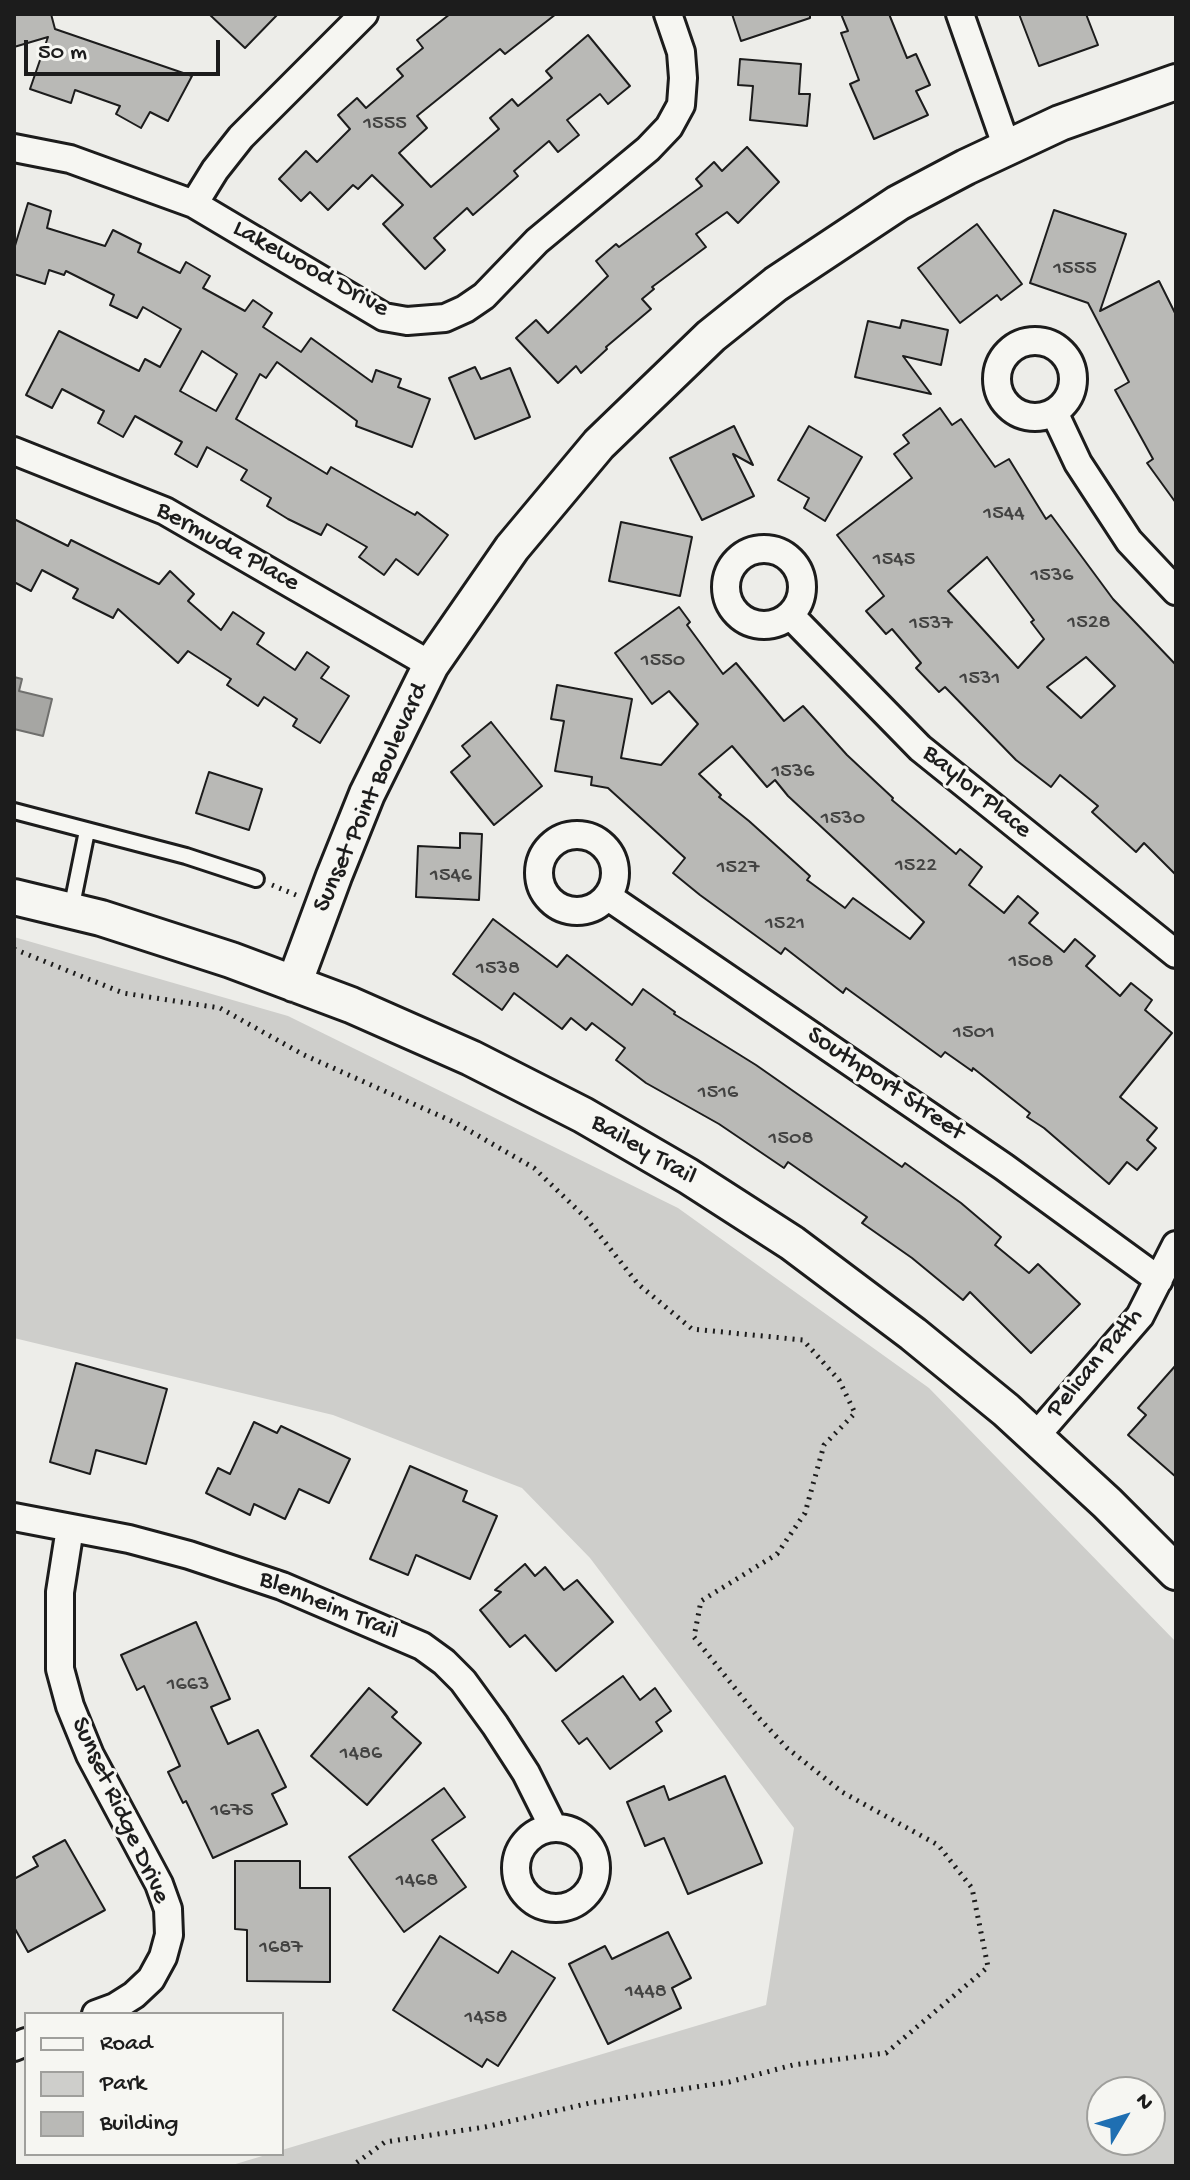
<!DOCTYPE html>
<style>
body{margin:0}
#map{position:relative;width:1190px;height:2180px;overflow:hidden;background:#edede9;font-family:"Gochi Hand",sans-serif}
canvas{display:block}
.frame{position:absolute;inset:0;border:16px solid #1c1c1c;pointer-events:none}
.legend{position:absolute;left:24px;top:2012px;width:260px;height:144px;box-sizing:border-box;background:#f6f6f2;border:2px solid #9f9f9c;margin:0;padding:10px 14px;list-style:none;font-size:24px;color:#1c1c1c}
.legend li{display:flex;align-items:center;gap:16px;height:40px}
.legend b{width:40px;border:2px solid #9f9f9c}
.north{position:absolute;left:1086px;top:2076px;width:80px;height:80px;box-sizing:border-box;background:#f6f6f2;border:2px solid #9f9f9c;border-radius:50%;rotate:52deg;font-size:22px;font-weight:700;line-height:32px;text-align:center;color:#1c1c1c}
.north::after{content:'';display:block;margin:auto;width:28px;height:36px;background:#1f6fb2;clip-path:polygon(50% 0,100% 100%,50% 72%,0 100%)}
.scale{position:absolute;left:24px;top:40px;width:196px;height:36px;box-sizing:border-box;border:4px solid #1c1c1c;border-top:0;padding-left:10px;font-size:24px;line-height:28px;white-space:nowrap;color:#1c1c1c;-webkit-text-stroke:6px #f6f6f2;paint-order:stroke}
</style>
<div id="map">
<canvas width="1190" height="2180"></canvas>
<div class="frame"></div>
<ul class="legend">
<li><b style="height:10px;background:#f6f6f2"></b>Road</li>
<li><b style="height:22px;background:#cececb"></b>Park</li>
<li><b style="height:22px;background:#b9b9b6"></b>Building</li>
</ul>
<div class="north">N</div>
<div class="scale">50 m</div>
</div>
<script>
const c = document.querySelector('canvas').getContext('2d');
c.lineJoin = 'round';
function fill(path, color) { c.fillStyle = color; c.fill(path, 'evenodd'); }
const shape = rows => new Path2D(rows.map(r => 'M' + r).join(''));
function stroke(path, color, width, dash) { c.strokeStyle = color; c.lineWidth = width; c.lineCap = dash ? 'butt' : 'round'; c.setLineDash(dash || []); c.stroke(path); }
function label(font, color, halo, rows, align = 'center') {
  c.font = font + ' "Gochi Hand",sans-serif'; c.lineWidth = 6; c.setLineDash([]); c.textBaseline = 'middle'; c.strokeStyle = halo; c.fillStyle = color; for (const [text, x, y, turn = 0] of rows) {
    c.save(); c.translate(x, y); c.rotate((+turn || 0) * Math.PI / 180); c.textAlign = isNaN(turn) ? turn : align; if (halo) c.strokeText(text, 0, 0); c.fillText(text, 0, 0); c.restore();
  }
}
fill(shape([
 [14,937,288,1016,678,1208,929,1388,1176,1642,1176,2166,229,2166,269,2154,282,2154,282,2150,766,2005,794,1828,590,1558,522,1488,333,1415,14,1338],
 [1102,2092,1150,2092,1150,2140,1102,2140]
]), '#cececb');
const water = shape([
 [14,677,22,679,19,691,52,699,43,736,14,729,14,677]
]);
fill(water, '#a6a6a3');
stroke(water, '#6f6f6d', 2);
const building = shape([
 [14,14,51,14,55,29,192,76,168,121,150,112,141,128,116,114,120,106,75,90,71,103,30,89,48,37,14,47,14,14],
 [209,14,278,14,245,48,209,14],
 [450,14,556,14,505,54,500,49,417,116,427,128,399,153,431,187,499,129,490,118,512,99,518,106,552,78,546,71,588,35,630,86,608,104,600,94,567,120,579,135,558,152,549,141,514,171,518,176,473,215,467,208,434,238,445,250,425,269,383,224,403,205,372,175,358,189,353,185,328,210,310,192,301,201,279,179,306,151,317,162,350,129,338,115,357,98,366,108,403,76,397,69,423,48,417,40,450,14],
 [732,14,810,14,810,18,741,41,732,14],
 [841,14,889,14,907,58,916,54,930,85,916,91,928,115,874,139,850,84,859,80,841,33,848,31,841,14],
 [1019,14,1086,14,1098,45,1039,66,1019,14],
 [740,59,801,64,799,94,810,94,807,126,750,120,753,86,738,85,740,59],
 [747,147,779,182,738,223,727,212,696,234,706,247,652,287,654,289,642,299,651,309,606,347,607,349,581,373,576,366,558,383,516,338,536,320,548,333,608,276,596,261,616,244,619,247,702,186,696,179,714,162,722,171,747,147],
 [28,203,51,211,47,228,105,246,113,230,141,244,138,252,180,273,186,262,210,276,203,288,245,311,253,300,272,313,263,327,301,352,311,338,372,382,376,370,401,379,398,387,430,399,412,447,356,426,357,421,277,362,266,378,260,374,236,419,327,474,331,467,415,515,417,512,448,535,418,575,396,559,384,575,359,557,367,547,327,524,321,535,288,519,267,506,271,498,241,480,247,470,207,447,197,467,175,454,182,442,135,416,123,437,98,423,104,411,62,389,52,408,26,395,59,331,139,371,145,359,160,367,181,329,143,307,137,318,110,305,114,295,66,271,64,275,49,270,45,284,14,274,14,249,28,203],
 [202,351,237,374,216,411,180,391,202,351],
 [1054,210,1126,234,1100,311,1159,281,1176,315,1176,503,1147,463,1153,459,1115,390,1129,382,1088,303,1030,283,1054,210],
 [977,224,1022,284,1001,300,997,295,960,323,918,268,977,224],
 [902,320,948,330,941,365,903,356,931,394,855,377,868,321,900,328,902,320],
 [475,367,481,379,510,368,530,417,475,439,449,378,475,367],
 [940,408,952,425,961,419,995,467,1009,459,1046,519,1051,515,1113,599,1176,665,1176,875,1144,843,1136,852,1092,812,1098,806,1060,775,1051,787,1016,760,945,687,939,692,916,668,921,663,892,629,886,634,866,611,884,596,837,535,912,478,894,454,909,443,903,435,940,408],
 [987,557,1034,620,1031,622,1044,639,1018,668,948,591,987,557],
 [1086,657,1115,686,1081,718,1047,687,1086,657],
 [734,426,753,465,733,454,754,496,702,520,670,458,734,426],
 [809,426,862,457,825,521,804,508,809,498,778,480,809,426],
 [14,519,68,546,71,540,159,584,170,571,194,594,188,601,221,630,233,612,264,633,257,644,295,670,307,652,329,667,321,678,349,696,320,743,293,726,297,719,264,697,258,706,227,685,231,679,188,651,178,663,118,609,113,618,73,598,78,589,42,570,31,591,14,582,14,519],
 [621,522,692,537,680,596,609,581,621,522],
 [679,607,690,622,687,625,723,674,736,663,784,721,803,706,847,755,893,798,892,800,956,854,960,849,982,867,969,885,1004,913,1018,896,1038,913,1029,923,1064,952,1075,939,1095,956,1086,966,1120,996,1131,983,1152,1000,1145,1010,1172,1033,1120,1097,1157,1128,1147,1140,1156,1148,1137,1170,1127,1162,1109,1184,1044,1128,1027,1117,1030,1113,973,1068,972,1071,945,1052,941,1057,846,988,843,993,785,948,781,954,700,895,673,873,685,858,608,788,591,785,592,777,555,771,564,721,551,719,557,685,632,699,621,758,661,765,698,724,669,691,652,704,615,653,679,607],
 [732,746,767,787,775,780,788,796,924,922,910,939,853,898,845,908,807,880,810,876,749,821,719,797,721,795,699,774,732,746],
 [491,722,542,786,494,825,451,772,470,756,462,746,491,722],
 [209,772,262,789,249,830,196,813,209,772],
 [460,833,482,834,479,900,416,897,418,846,460,848,460,833],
 [493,919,557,967,567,955,632,1005,643,989,675,1012,674,1014,756,1065,902,1167,905,1163,961,1203,1001,1237,995,1245,1029,1273,1038,1264,1080,1304,1031,1353,970,1292,963,1300,912,1258,862,1223,867,1217,788,1162,784,1168,719,1124,646,1083,616,1060,625,1048,592,1023,586,1030,571,1018,562,1029,514,993,502,1010,453,974,493,919],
 [76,1363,167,1389,146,1464,96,1450,90,1474,50,1462,76,1363],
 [1176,1365,1176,1477,1128,1435,1146,1415,1138,1408,1176,1365],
 [254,1422,277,1433,281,1426,350,1459,329,1503,299,1489,285,1519,254,1504,250,1515,206,1493,218,1468,230,1474,254,1422],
 [410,1466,467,1491,463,1501,497,1516,470,1579,416,1555,408,1575,370,1559,410,1466],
 [525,1564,535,1576,545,1567,564,1590,577,1580,613,1622,556,1671,525,1635,510,1647,480,1610,501,1592,495,1590,525,1564],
 [196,1622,230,1699,211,1707,228,1744,258,1730,286,1787,272,1794,287,1824,213,1858,186,1801,183,1803,168,1772,180,1766,144,1686,137,1690,121,1655,196,1622],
 [623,1676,640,1700,655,1688,671,1711,656,1722,662,1731,610,1769,587,1738,579,1744,562,1721,623,1676],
 [369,1688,397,1712,392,1717,421,1743,367,1805,311,1756,369,1688],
 [725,1776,762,1863,688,1894,664,1838,645,1846,627,1802,664,1786,669,1800,725,1776],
 [444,1788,465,1817,432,1840,466,1887,404,1932,349,1857,444,1788],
 [65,1840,105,1910,28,1952,14,1927,14,1879,38,1866,33,1857,65,1840],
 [235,1861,300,1861,300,1888,330,1888,330,1982,247,1981,247,1930,235,1929,235,1861],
 [668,1932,691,1978,672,1988,681,2008,608,2044,569,1964,605,1946,612,1959,668,1932],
 [440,1936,498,1973,512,1951,555,1978,498,2066,487,2059,482,2067,393,2010,440,1936]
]);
fill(building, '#b9b9b6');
stroke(building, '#1c1c1c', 2);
const service = shape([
 [14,811,186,856,256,879],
 [71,910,87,831]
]);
const minor = shape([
 [960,14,1007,148],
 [14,148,70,159,194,204,384,317,407,321,445,318,465,309,484,296,537,241,648,149,669,127,681,105,683,78,681,52,668,14],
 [194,204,215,170,241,137,364,14],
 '997 379a38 38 0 1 1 76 0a38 38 0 1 1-76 0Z',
 [1054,412,1078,463,1129,541,1176,591],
 [14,451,165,511,431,665],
 '726 587a38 38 0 1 1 76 0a38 38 0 1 1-76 0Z',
 [790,615,920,748,1176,954],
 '539 873a38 38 0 1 1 76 0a38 38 0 1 1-76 0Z',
 [607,896,1004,1167,1159,1280],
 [1035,1437,1140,1316,1176,1245],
 [14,1517,129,1539,189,1555,282,1586,422,1646,444,1662,463,1681,495,1725,526,1773,553,1827],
 [70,1528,60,1592,60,1669,70,1706,90,1755,159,1884,168,1909,169,1935,163,1957,151,1979,134,1995,115,2007,96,2014],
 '516 1868a40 40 0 1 1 80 0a40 40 0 1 1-80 0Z',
 [14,2047,26,2042]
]);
const tertiary = shape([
 [14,897,101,918,231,960,351,1005,471,1058,583,1115,688,1176,792,1243,913,1334,1006,1410,1107,1503,1176,1572],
 [294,984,334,876,367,794,431,665,512,548,599,444,711,336,776,284,898,203,966,167,1060,123,1176,82]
]);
stroke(service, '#1c1c1c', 20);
stroke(minor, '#1c1c1c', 32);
stroke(tertiary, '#1c1c1c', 40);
stroke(shape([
 [272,885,296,895],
 [14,949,123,993,220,1008,304,1055,456,1123,534,1168,586,1218,638,1284,692,1329,803,1340,839,1380,855,1413,824,1445,805,1513,777,1554,701,1601,694,1637,758,1717,787,1748,842,1792,938,1845,972,1888,988,1967,886,2053,793,2065,729,2082,590,2103,485,2127,385,2142,352,2166]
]), '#1c1c1c', 5, [2, 6]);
stroke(service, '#f6f6f2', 14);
stroke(minor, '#f6f6f2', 26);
stroke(tertiary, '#f6f6f2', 34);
label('22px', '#434342', null, [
 ["1555",385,125],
 ["1555",1075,270],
 ["1544",1004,515],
 ["1545",894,561],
 ["1536",1052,577],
 ["1528",1089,624],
 ["1537",931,625],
 ["1550",663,662],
 ["1531",980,680],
 ["1536",793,773],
 ["1530",843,820],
 ["1522",916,867],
 ["1527",738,869],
 ["1546",451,877],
 ["1521",785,925],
 ["1508",1031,963],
 ["1538",498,970],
 ["1501",974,1034],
 ["1516",718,1094],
 ["1508",791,1140],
 ["1663",188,1686],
 ["1486",361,1755],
 ["1675",232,1812],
 ["1468",417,1882],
 ["1687",281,1949],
 ["1448",646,1993],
 ["1458",486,2019]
]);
label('26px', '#1c1c1c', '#f6f6f2', [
 ["Lakewood Drive",310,270,29],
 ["Bermuda Place",227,548,29],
 ["Baylor Place",976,793,39],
 ["Sunset Point Boulevard",372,798,-66],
 ["Southport Street",885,1085,34],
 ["Bailey Trail",643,1151,30],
 ["Pelican Path",1096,1364,-50],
 ["Blenheim Trail",328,1607,22],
 ["Sunset Ridge Drive",119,1811,65]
]);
</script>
